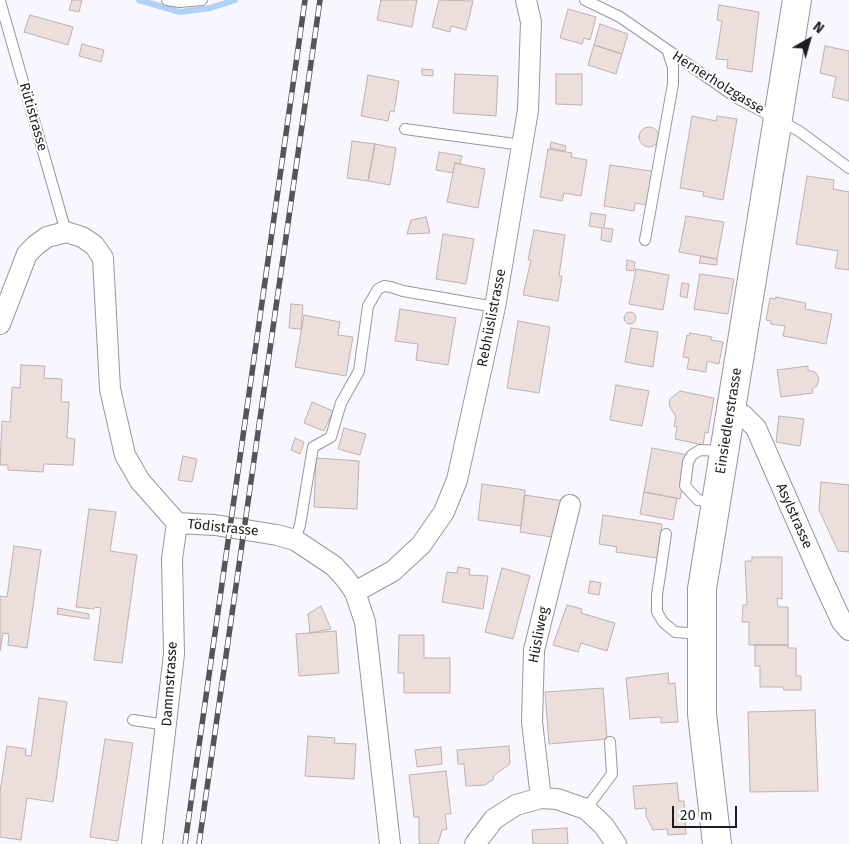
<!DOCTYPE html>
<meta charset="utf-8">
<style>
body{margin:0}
#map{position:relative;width:849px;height:844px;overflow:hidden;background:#f8f6fe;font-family:"Fira Sans",sans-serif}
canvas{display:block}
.north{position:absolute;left:784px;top:15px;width:50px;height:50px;-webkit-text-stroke:4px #fff;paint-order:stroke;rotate:38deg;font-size:14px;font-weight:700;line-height:20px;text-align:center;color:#1e1d21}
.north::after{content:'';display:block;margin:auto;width:18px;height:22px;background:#1e1d21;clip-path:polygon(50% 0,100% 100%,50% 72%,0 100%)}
.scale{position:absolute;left:672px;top:806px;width:65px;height:22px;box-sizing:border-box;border:2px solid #1e1d21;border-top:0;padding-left:6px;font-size:15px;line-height:18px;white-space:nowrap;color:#1e1d21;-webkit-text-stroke:4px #fff;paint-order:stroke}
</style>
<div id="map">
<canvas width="849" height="844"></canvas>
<div class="north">N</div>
<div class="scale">20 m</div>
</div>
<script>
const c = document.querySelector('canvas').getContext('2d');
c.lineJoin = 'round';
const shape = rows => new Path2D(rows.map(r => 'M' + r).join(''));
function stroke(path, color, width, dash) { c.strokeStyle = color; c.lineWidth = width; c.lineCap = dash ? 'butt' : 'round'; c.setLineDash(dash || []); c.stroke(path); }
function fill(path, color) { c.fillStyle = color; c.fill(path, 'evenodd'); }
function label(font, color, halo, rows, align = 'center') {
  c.font = font + ' "Fira Sans",sans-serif'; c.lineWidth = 4; c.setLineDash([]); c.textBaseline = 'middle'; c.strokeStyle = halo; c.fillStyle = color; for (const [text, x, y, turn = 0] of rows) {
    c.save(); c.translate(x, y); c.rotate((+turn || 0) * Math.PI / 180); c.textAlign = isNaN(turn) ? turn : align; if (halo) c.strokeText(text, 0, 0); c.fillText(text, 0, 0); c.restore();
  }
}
stroke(shape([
 [139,0,180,12,210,8,235,0]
]), '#add1f7', 6);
const building = shape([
 [72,0,82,0,79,12,69,10,72,0],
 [381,0,417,0,412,27,377,20,381,0],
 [439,0,473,1,466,30,451,26,450,32,432,27,439,0],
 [719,5,759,12,752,72,727,68,728,60,716,59,722,21,717,20,719,5],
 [568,9,596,17,590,40,584,38,582,44,560,38,568,9],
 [30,15,73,27,68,45,24,32,30,15],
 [600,24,628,34,622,54,594,45,600,24],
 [82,44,104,50,101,62,79,56,82,44],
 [594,45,622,54,616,74,588,65,594,45],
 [825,46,849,51,849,101,832,97,836,77,820,73,825,46],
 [422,69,433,70,433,76,422,75,422,69],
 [455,74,498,76,496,116,453,113,455,74],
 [556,74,582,74,582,105,556,104,556,74],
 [368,75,399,81,394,112,390,111,388,121,361,116,368,75],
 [692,116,716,121,717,116,737,119,723,200,703,196,704,192,680,188,692,116],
 '639 137a10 10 0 1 1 20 0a10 10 0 1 1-20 0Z',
 [352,141,375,144,368,181,347,178,352,141],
 [551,142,566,146,565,151,550,148,551,142],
 [375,144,396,148,390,185,368,181,375,144],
 [548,149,572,153,571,157,587,160,581,196,564,193,562,201,540,197,548,149],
 [439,152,462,156,460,164,455,163,453,173,436,170,439,152],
 [455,163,485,169,478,208,447,202,455,163],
 [610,165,651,171,654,173,647,205,635,203,634,211,604,206,610,165],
 [807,176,834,180,833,189,849,192,849,270,835,268,838,251,796,244,807,176],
 [591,213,606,215,604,228,613,229,611,242,601,240,602,228,589,226,591,213],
 [686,216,724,222,717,259,679,252,686,216],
 [426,217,430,233,407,234,411,220,426,217],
 [534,230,565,235,559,276,562,276,558,301,523,295,531,260,528,260,534,230],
 [443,234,474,239,466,284,436,279,443,234],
 [701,256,717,259,717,265,699,263,701,256],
 [627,260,635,262,634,271,626,270,627,260],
 [636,269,669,275,663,310,629,304,636,269],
 [700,274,734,279,728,314,694,309,700,274],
 [682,283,689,284,687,298,680,296,682,283],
 [776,297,806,303,805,309,832,314,826,344,783,336,785,326,771,324,771,321,766,320,770,298,776,299,776,297],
 [291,304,303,305,301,329,289,328,291,304],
 [400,309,456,318,448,365,416,360,418,344,395,341,400,309],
 '624 318a6 6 0 1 1 12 0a6 6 0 1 1-12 0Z',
 [304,315,340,322,338,335,353,337,346,376,295,367,304,315],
 [518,321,550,327,539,393,507,388,518,321],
 [631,328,658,332,653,367,625,362,631,328],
 [690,333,712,337,711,340,723,342,719,364,707,361,706,372,687,369,689,358,683,357,687,335,689,336,690,333],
 [21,365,45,366,44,378,62,379,61,402,69,402,67,438,75,439,73,465,44,464,43,472,8,470,8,465,0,465,2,421,10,422,12,387,20,388,21,365],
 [808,366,808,370,815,372,819,378,817,386,812,389,813,393,781,397,777,370,808,366],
 [616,385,649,391,642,426,610,420,616,385],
 [680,391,714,398,708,433,705,432,703,445,675,439,677,427,674,426,676,417,669,405,670,399,680,391],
 [312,402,333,411,324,431,304,423,312,402],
 [779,416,804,419,800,446,776,442,779,416],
 [344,428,366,434,360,455,338,449,344,428],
 [295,438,304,442,300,454,291,450,295,438],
 [652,448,688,455,680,499,644,492,652,448],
 [183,456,197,459,192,482,178,480,183,456],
 [316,458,359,461,357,509,314,507,316,458],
 [821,482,849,485,849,552,838,551,819,510,821,482],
 [482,484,525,490,521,526,478,520,482,484],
 [644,492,677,498,673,520,640,514,644,492],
 [525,495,564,501,558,538,520,532,525,495],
 [89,509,116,512,110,551,137,555,122,663,94,660,101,608,94,607,94,609,76,607,89,509],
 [603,515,662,524,657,558,616,552,617,547,599,544,603,515],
 [14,546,41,550,27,648,8,645,9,634,3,633,0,651,0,596,7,597,14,546],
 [752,557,782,557,782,599,777,598,778,607,788,607,788,645,749,645,749,622,742,622,743,605,747,605,745,561,752,561,752,557],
 [458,567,470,569,469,575,488,576,483,609,442,602,447,572,457,573,458,567],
 [502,568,530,576,513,639,485,632,502,568],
 [590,581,601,583,599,595,588,593,590,581],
 [567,605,582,609,581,613,615,623,607,651,581,643,578,652,553,645,567,605],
 [321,606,331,629,310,633,308,614,321,606],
 [58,608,89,614,89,619,57,614,58,608],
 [336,631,339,673,299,676,296,634,336,631],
 [399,635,424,635,424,658,450,658,450,693,404,693,404,673,398,673,399,635],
 [755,645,788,645,788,648,796,648,796,676,801,676,801,690,784,690,783,687,760,687,760,666,755,666,755,645],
 [668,673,669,684,675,683,678,722,661,723,661,717,630,719,626,678,668,673],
 [603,688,607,739,549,744,545,692,603,688],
 [39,698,67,702,53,802,27,798,21,840,0,837,0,792,7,746,26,749,25,755,31,756,39,698],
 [815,710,818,791,750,792,748,712,815,710],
 [308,736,335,738,334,743,356,744,354,779,305,776,308,736],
 [105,739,133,743,118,841,90,837,105,739],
 [509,746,510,764,493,776,494,779,485,785,466,786,464,764,458,764,457,750,509,746],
 [441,747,442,764,417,767,415,750,441,747],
 [446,771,451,814,445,814,447,829,442,830,438,844,419,844,419,817,414,817,409,775,446,771],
 [677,783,679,801,684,801,686,834,668,835,667,829,653,830,646,816,646,808,635,809,633,786,677,783],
 [567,828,568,844,533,844,532,830,567,828]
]);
fill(building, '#ecdeda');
stroke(building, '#bfb1ad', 1);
const lane = shape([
 [167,0,180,2,202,0],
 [585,0,620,17,737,98,799,131,849,168],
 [0,1,66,232],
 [405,129,522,145],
 [645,240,673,84,673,67,668,52],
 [715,503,698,500,685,486,688,462,692,455,700,450,723,451],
 [666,534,657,595,657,612,663,622,675,632,701,634],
 [295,540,300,525,313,447,331,437,341,403,359,371,368,306,378,289,384,286,391,287,403,291,495,307],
 [133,720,167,725],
 [586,809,612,774,610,742]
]);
const street = shape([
 [0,324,27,254,36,245,47,237,66,232,82,237,94,245,103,258,110,389,125,455,140,481,177,523,215,525,277,535,295,540,334,566,345,578,355,592,365,622,390,844],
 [731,413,743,415,756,428,823,581,842,622,849,630],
 [355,592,393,571,421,545,444,512,457,480,495,307,528,110,531,22,526,0],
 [541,798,532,722,534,650,570,505],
 [152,844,174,654,172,559,177,523],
 [475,844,494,819,516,805,541,798,557,799,586,809,604,826,616,844]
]);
const secondary = shape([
 [717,844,702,714,702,589,797,0]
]);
stroke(lane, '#9996a1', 12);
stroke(street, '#9996a1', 22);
stroke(secondary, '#9996a1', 30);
stroke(lane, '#fff', 10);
stroke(street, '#fff', 20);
stroke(secondary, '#fff', 28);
const rail = shape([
 [185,844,305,0],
 [199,844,320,0]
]);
stroke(rail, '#565459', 5.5);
stroke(rail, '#fff', 4, [11]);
label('14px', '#1e1d21', '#fff', [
 ["Hernerholzgasse",718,83,32],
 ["Rütistrasse",33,117,74],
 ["Rebhüslistrasse",492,318,-79],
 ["Einsiedlerstrasse",729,421,-81],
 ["Asylstrasse",794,516,66],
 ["Tödistrasse",223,528,6],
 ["Hüsliweg",539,635,-79],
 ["Dammstrasse",170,684,-86]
]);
</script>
